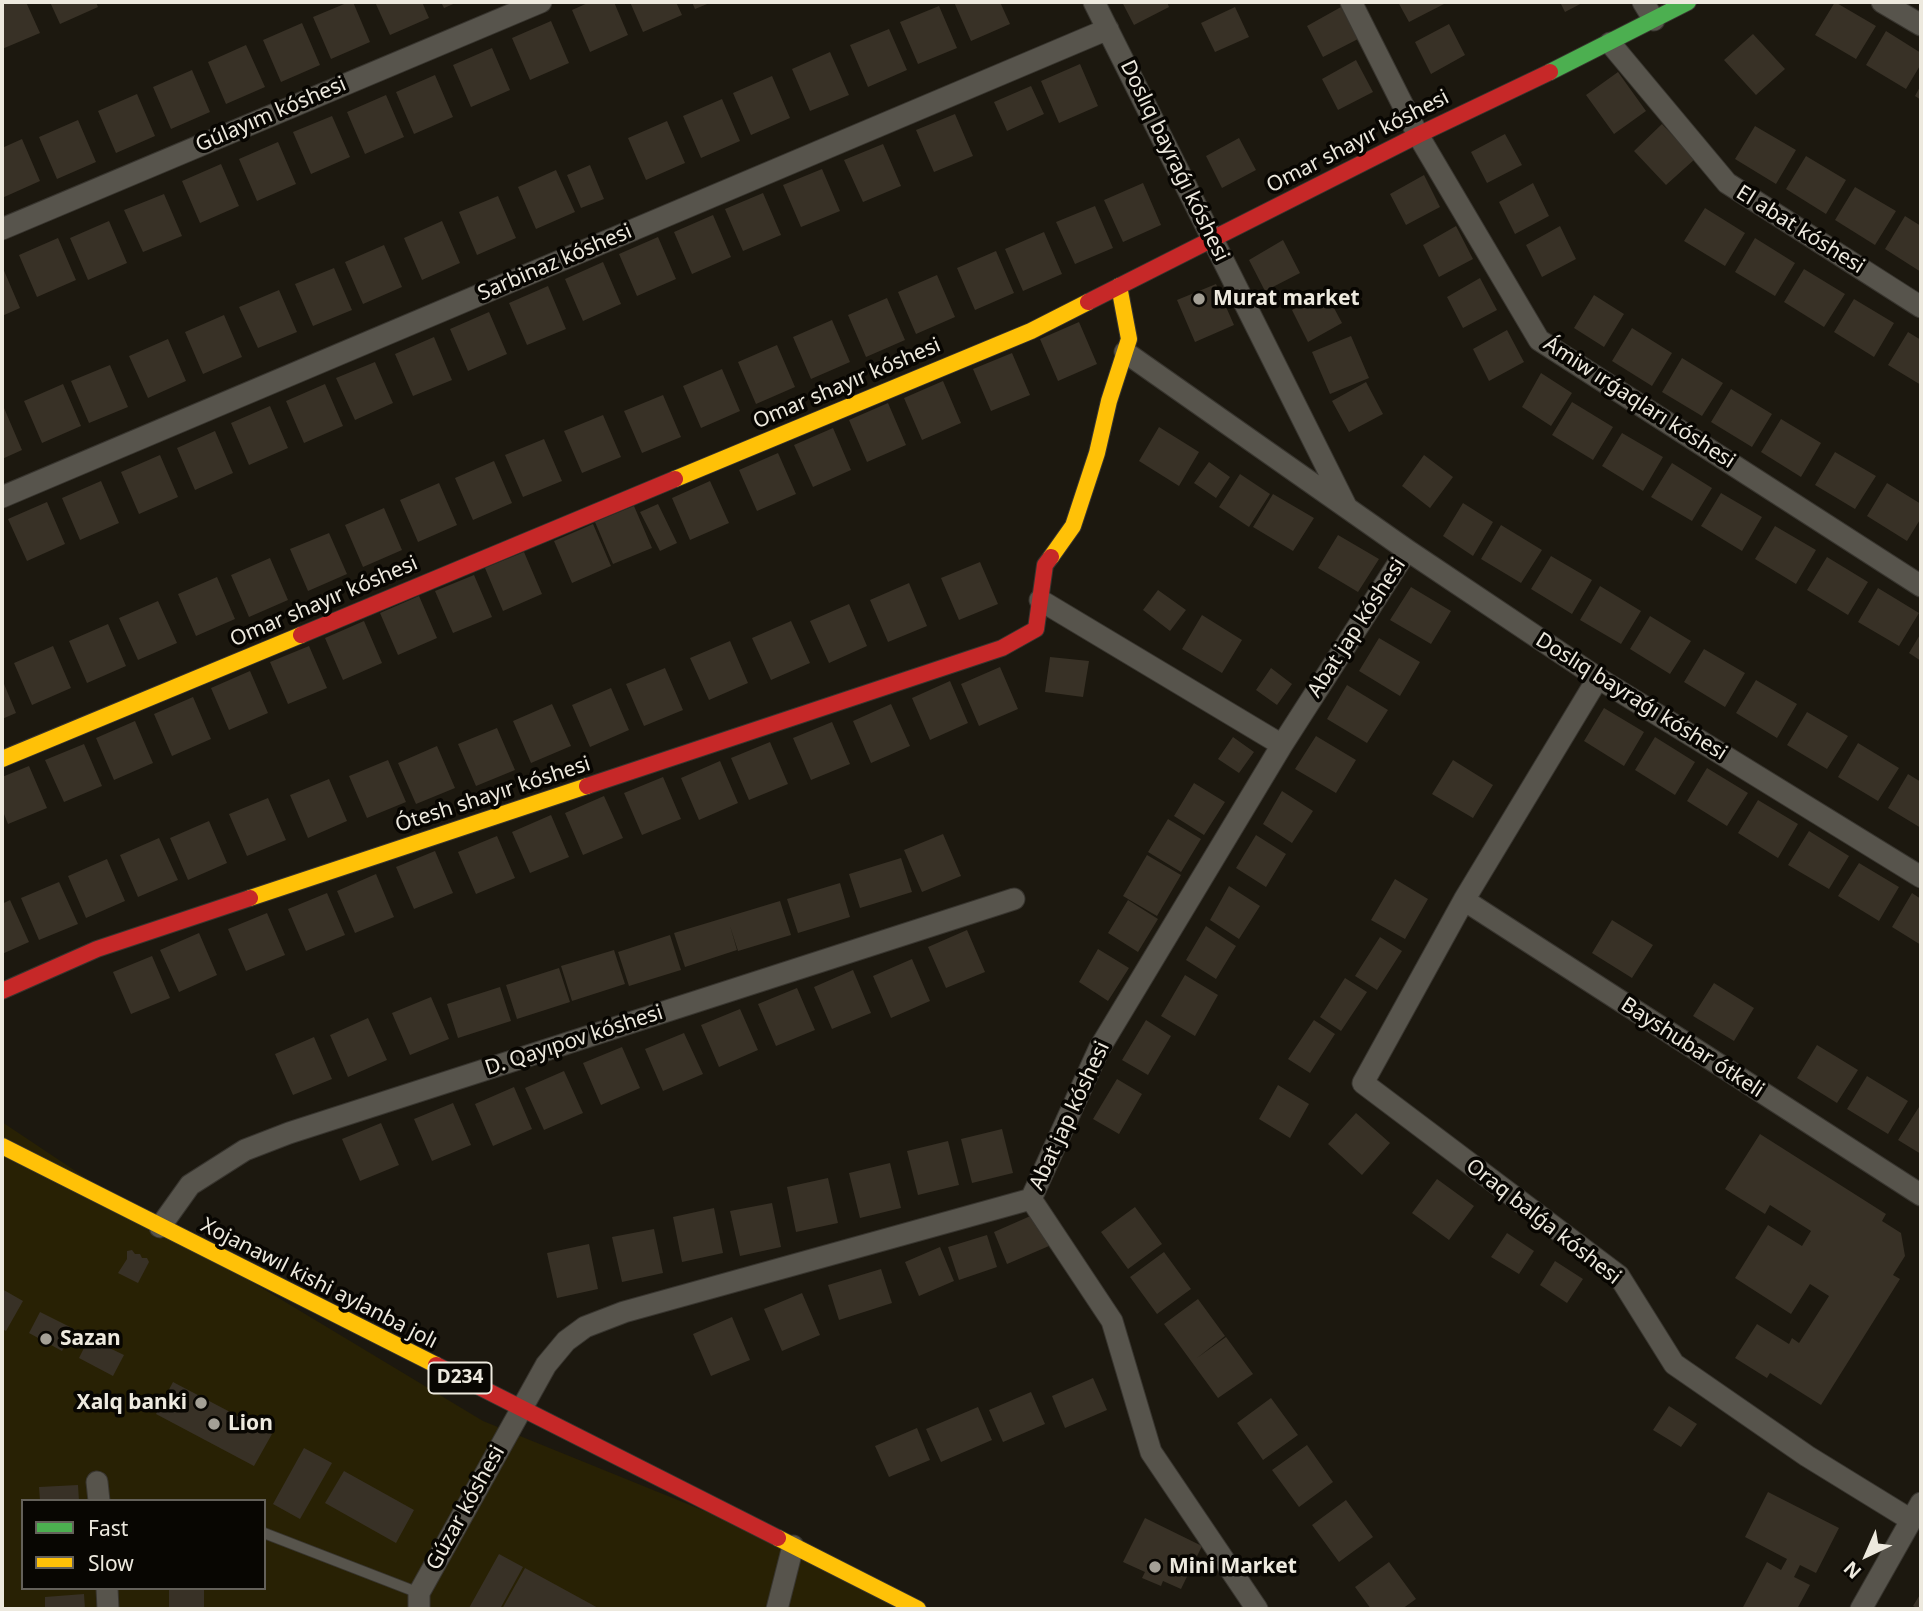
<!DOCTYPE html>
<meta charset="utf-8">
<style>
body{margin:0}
#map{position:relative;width:1923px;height:1611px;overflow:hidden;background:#1c180f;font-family:"Noto Sans",sans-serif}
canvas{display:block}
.frame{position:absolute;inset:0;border:4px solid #ede9de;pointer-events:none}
.legend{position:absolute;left:21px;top:1499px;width:245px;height:91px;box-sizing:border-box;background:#080602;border:2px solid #64615a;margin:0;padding:9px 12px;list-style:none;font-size:21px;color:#ede9de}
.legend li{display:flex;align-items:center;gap:14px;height:35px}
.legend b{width:35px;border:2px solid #64615a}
.north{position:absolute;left:1832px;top:1520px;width:70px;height:70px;-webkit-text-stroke:5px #080602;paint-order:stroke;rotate:224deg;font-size:19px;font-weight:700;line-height:28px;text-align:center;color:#ede9de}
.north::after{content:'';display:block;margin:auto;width:24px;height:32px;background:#ede9de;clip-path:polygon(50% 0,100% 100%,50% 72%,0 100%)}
</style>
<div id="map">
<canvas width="1923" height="1611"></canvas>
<div class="frame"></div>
<ul class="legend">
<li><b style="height:9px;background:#4caf50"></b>Fast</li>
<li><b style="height:9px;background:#ffc107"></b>Slow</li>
</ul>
<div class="north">N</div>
</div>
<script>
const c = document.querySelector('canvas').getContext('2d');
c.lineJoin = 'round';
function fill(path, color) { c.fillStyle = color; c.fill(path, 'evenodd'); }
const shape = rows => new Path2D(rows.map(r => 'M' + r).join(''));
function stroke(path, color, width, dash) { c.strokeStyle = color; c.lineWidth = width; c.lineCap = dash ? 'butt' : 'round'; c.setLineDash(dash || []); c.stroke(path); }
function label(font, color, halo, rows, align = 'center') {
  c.font = font + ' "Noto Sans",sans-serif'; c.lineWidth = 7; c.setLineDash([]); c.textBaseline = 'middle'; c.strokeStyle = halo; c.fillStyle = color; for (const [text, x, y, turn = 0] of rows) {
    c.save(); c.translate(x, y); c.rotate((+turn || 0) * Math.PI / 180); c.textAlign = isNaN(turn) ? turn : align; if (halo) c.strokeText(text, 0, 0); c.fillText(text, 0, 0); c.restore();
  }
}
fill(shape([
 [2,1122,149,1220,483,1421,806,1552,918,1609,2,1609],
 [23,1501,264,1501,264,1588,23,1588]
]), '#282104');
fill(shape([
 [2,2,26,2,40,33,2,49],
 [50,2,96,2,98,7,60,24],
 [349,2,353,2,370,42,331,59,313,17],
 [375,2,422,2,429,18,390,35],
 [441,2,458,2,444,8],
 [590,2,614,2,628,35,590,52,572,10],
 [630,2,676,2,682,15,643,32],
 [692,2,712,2,695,9],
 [954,2,1000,2,1010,24,971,41],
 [1122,2,1167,2,1169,7,1134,25],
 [1398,2,1443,2,1444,4,1409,22],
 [1560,2,1584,2,1565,12],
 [1835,2,1876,26,1856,59,1815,35],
 [939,6,957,48,918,64,900,22],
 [1235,7,1249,37,1215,52,1201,23],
 [1341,7,1358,39,1323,57,1307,26],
 [551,21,569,63,530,80,512,38],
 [302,23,320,65,281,82,263,40],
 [1449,24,1465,55,1431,74,1415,42],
 [889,29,907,70,868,87,850,45],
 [1886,31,1921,53,1921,64,1906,89,1866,65],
 [1753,34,1785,69,1756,95,1724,60],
 [246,45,265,87,226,104,208,62],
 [492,48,510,90,471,107,453,65],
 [830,52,849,95,810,111,792,69],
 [1356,60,1373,92,1338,110,1322,79],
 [1080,64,1098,106,1059,123,1041,81],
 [192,70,210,112,171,129,153,87],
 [1618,72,1646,111,1614,134,1586,95],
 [435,75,453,117,414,134,396,92],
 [772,76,790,118,751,135,733,93],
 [1921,85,1921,100,1915,96],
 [1031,86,1044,114,1007,131,994,102],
 [137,94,155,136,116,153,98,111],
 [386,95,404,137,365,154,347,112],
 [722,99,740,141,701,158,683,116],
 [955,114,973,156,934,172,916,130],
 [332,116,350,157,311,174,293,132],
 [78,120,96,162,57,179,39,137],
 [667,121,685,163,646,180,628,138],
 [1662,124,1695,159,1666,185,1634,151],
 [1755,126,1796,150,1776,184,1735,159],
 [1505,134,1522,165,1487,183,1471,152],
 [1239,138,1256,170,1222,188,1206,156],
 [22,139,40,181,2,198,2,148],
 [278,142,296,184,257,201,239,159],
 [883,144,901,186,863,202,844,160],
 [1806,156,1846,180,1826,214,1786,189],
 [221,164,239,206,200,223,182,181],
 [590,165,604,199,581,208,567,175],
 [822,169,840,211,801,227,783,185],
 [556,170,575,212,536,229,518,187],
 [1424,175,1440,207,1406,225,1390,194],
 [1143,183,1161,225,1123,242,1104,200],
 [1533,183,1549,216,1515,234,1499,202],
 [1855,187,1896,211,1875,245,1835,220],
 [763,193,781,235,743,251,725,209],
 [164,194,182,236,143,252,124,210],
 [498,196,516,238,477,255,459,212],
 [1095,206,1113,248,1075,264,1056,222],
 [1705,208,1745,233,1725,266,1684,241],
 [713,215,731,257,692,274,674,232],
 [1905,216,1921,226,1921,272,1885,249],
 [109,221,127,263,88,280,70,238],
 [442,221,460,263,422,280,404,238],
 [1456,226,1473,259,1439,277,1423,245],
 [1560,226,1576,259,1542,277,1526,245],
 [1044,232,1062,274,1023,291,1005,249],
 [658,237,676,279,637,296,619,254],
 [58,238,76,280,37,297,19,255],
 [1755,238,1795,263,1775,296,1735,272],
 [1283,240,1300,273,1265,291,1249,260],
 [384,245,402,287,363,304,345,262],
 [996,251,1014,293,975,310,957,268],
 [603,262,621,304,583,321,565,279],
 [2,266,20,308,2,316],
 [334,268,352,310,313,326,295,284],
 [1804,269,1845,294,1824,327,1784,302],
 [937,275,955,317,916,334,898,292],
 [1480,278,1497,310,1463,328,1447,297],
 [1216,284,1234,325,1195,342,1177,300],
 [548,286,566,329,527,345,509,303],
 [279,290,297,332,258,348,239,307],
 [1325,291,1342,323,1308,342,1292,310],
 [1594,295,1624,314,1604,347,1574,328],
 [887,298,905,340,866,357,848,315],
 [1854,299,1894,323,1874,357,1834,332],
 [489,312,507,354,468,371,450,329],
 [224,315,242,357,203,374,185,332],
 [832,320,850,362,811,379,793,337],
 [1079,322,1097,364,1058,381,1040,339],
 [1632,328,1672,353,1652,386,1612,361],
 [1507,330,1524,362,1489,381,1473,349],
 [1908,332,1921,340,1921,385,1888,365],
 [1351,336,1369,378,1330,394,1312,352],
 [434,337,452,380,413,396,395,354],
 [168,339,186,381,148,398,129,356],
 [777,345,795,387,756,404,738,362],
 [1012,353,1030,395,991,411,973,369],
 [1682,358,1723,383,1702,416,1662,392],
 [375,362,393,403,355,420,336,378],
 [110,365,128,407,89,423,71,381],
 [722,369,740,411,701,428,683,386],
 [1541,373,1572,393,1551,426,1522,407],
 [943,381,961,423,922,440,904,398],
 [1366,382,1383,414,1349,432,1332,401],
 [63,384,81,426,42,443,24,401],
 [325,384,343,426,304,443,286,401],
 [1731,389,1772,414,1752,447,1711,422],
 [663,395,681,437,642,453,624,411],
 [1572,402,1613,427,1593,460,1552,435],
 [888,403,906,445,867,462,849,420],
 [270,406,288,448,249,465,231,423],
 [4,408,22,450,2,459,2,409],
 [603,415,621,457,582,473,564,431],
 [1781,419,1821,443,1801,477,1761,452],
 [1159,427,1199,452,1179,486,1139,461],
 [833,428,851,470,813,487,794,445],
 [215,431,233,473,195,490,177,448],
 [1622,433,1663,457,1643,491,1602,466],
 [544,439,562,481,523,497,505,455],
 [1835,452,1876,476,1855,509,1815,485],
 [778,453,796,494,757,511,739,470],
 [160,455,178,497,139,514,121,472],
 [1424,455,1453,477,1430,508,1402,486],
 [494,461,512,503,473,520,455,478],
 [1209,462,1230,477,1216,498,1194,483],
 [1672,463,1712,488,1692,521,1651,497],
 [1240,474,1270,494,1249,527,1219,507],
 [101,481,119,523,80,540,62,498],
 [710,481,729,523,690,540,672,498],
 [439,483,457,525,418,542,400,500],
 [1887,483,1921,504,1921,518,1907,541,1867,516],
 [1721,493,1762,517,1742,551,1701,526],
 [1273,494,1314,518,1293,551,1253,527],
 [47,502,65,544,27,561,8,519],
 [1463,503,1493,522,1473,556,1443,536],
 [658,504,677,543,660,551,640,512],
 [634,506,652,548,613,564,595,522],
 [384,508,402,550,363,567,345,525],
 [593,524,611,566,572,583,554,541],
 [1501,525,1542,550,1521,583,1481,559],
 [1775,526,1816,550,1796,584,1755,559],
 [329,533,347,574,308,591,290,549],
 [1338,535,1379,559,1358,592,1318,568],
 [524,552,542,594,503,611,485,568],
 [1551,556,1592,580,1572,614,1531,589],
 [1827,557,1868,582,1848,615,1807,590],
 [270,558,288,600,249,617,231,575],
 [980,562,998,604,959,620,941,578],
 [474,575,492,617,453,633,435,591],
 [217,577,235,619,196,636,178,594],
 [909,583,927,626,888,642,870,600],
 [1600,586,1641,611,1621,644,1580,620],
 [1411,587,1451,611,1431,644,1390,620],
 [1878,588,1919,613,1899,646,1858,622],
 [1158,590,1186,610,1170,631,1143,610],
 [419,596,437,638,398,655,380,613],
 [158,601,177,643,138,660,119,618],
 [849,604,867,646,829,663,810,621],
 [1202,615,1242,640,1222,673,1182,649],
 [1650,616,1691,641,1670,674,1630,649],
 [364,621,382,663,343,680,325,638],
 [791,621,810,663,771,680,752,638],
 [108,624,126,666,87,683,69,641],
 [1921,633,1921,661,1909,653],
 [1379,638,1420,662,1400,696,1359,671],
 [730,641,748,683,709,700,690,658],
 [53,646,71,688,32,705,14,663],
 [309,646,327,688,288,704,270,662],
 [1704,649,1745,673,1725,707,1684,682],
 [1050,657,1089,661,1083,697,1045,692],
 [1000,667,1018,709,979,726,961,684],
 [665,668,683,710,644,726,626,684],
 [1271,668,1292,684,1277,705,1256,690],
 [250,671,268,713,229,730,211,688],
 [2,679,16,713,2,719],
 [1756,680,1797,704,1777,738,1736,713],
 [950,681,968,723,930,740,912,698],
 [1347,685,1388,710,1367,743,1327,719],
 [611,688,629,730,590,747,572,705],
 [193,697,211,739,172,756,154,714],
 [552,704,571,746,531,763,513,721],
 [891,704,910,746,871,763,853,721],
 [1604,708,1644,732,1624,766,1584,741],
 [1807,712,1848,736,1827,769,1787,745],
 [135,721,153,763,114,780,96,738],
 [832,722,850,764,811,780,793,738],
 [497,728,515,770,476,786,458,744],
 [1316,736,1356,760,1336,793,1295,769],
 [1233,737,1254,752,1239,773,1218,759],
 [1655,737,1695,762,1675,795,1635,770],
 [770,742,788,784,749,800,731,758],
 [1858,743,1899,768,1878,801,1838,777],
 [84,744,102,786,64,802,45,760],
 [437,746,455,788,416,804,398,763],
 [388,760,406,802,367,818,349,776],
 [1453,760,1493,785,1473,818,1432,794],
 [720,761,738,803,699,820,681,778],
 [29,766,47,808,8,824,2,809,2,777],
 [1707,768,1748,793,1727,826,1687,801],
 [1908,774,1921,782,1921,828,1888,808],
 [663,777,681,819,642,835,624,793],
 [329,779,347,821,308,838,290,795],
 [1194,783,1225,802,1204,835,1174,816],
 [1282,791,1313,811,1292,843,1263,824],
 [604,796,623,838,583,855,565,813],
 [268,798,286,840,247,856,229,814],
 [1758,800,1798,824,1778,858,1738,833],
 [551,815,569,857,530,873,512,832],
 [1168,819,1201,839,1181,872,1148,852],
 [209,821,227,863,188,880,170,838],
 [1809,831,1849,856,1829,889,1788,865],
 [943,834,961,876,922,892,904,850],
 [1256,835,1286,854,1266,887,1236,868],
 [497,836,515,878,476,894,458,852],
 [159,838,178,880,138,897,120,855],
 [435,851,453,893,414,909,396,867],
 [1147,855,1181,875,1157,916,1123,896],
 [901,858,912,892,860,908,849,874],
 [107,859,125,901,86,918,68,876],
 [1859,863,1899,887,1879,921,1838,896],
 [376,874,394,917,355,933,337,891],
 [1395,879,1428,899,1405,939,1371,920],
 [59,882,78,924,39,940,21,898],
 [840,883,850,917,798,933,787,899],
 [1229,886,1260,906,1239,939,1210,920],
 [327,893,345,935,306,951,288,909],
 [1912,893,1921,899,1921,945,1892,927],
 [10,900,29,942,2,954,2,904],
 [1128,900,1158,919,1138,952,1108,933],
 [780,901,791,935,738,951,730,926,737,950,685,967,674,933],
 [267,913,285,955,246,971,228,929],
 [1612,920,1653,945,1632,978,1592,953],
 [1206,926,1236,946,1216,979,1186,960],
 [967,930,985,972,946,988,928,947],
 [199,933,217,975,179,992,160,950],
 [670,935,681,970,629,986,618,952],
 [1380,937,1402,951,1377,990,1355,976],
 [1098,949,1129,968,1108,1001,1079,982],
 [614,950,625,984,572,1001,561,966],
 [152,956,170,998,131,1014,113,972],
 [912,959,930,1001,891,1018,873,976],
 [559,968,570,1002,517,1019,506,985],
 [853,970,871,1013,832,1029,814,987],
 [1185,975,1218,995,1195,1036,1161,1016],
 [1345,978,1367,992,1341,1031,1320,1017],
 [1714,983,1754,1008,1734,1041,1693,1016],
 [500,987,511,1021,458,1038,447,1004],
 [797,988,815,1030,776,1046,758,1004],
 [431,997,449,1039,410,1055,392,1013],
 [740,1009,758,1050,719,1067,701,1025],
 [368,1018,387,1060,348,1077,330,1035],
 [1146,1020,1171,1036,1148,1075,1122,1060],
 [1314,1020,1335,1034,1310,1073,1288,1059],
 [684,1033,703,1074,663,1091,645,1049],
 [314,1037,332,1079,293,1095,275,1054],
 [1817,1045,1858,1070,1837,1103,1797,1078],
 [622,1047,640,1088,601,1105,583,1063],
 [564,1071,583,1113,544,1130,525,1088],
 [1867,1076,1908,1101,1888,1134,1847,1109],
 [1117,1079,1142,1094,1119,1134,1093,1119],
 [1278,1085,1309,1104,1290,1138,1259,1119],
 [514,1087,532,1129,493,1146,475,1104],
 [453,1103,471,1145,432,1161,414,1119],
 [1919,1107,1921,1109,1921,1154,1898,1140],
 [1356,1113,1390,1143,1362,1175,1328,1144],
 [381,1123,399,1165,360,1181,342,1139],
 [1002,1129,1013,1173,972,1183,961,1139],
 [1760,1134,1886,1214,1882,1221,1901,1233,1905,1256,1893,1275,1900,1279,1821,1405,1770,1373,1767,1378,1735,1358,1757,1324,1789,1344,1792,1338,1799,1343,1829,1296,1810,1284,1791,1314,1735,1278,1768,1225,1802,1246,1811,1231,1770,1205,1765,1214,1725,1189],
 [948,1141,959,1185,918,1195,907,1151],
 [890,1163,901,1208,860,1218,849,1173],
 [828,1178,838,1223,796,1232,787,1187],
 [1437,1179,1474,1206,1449,1240,1412,1213],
 [772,1203,781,1247,740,1256,730,1211],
 [1135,1207,1162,1244,1128,1269,1101,1232],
 [714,1208,723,1253,682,1262,673,1217],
 [1035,1214,1049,1246,1007,1264,994,1232],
 [654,1229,663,1273,622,1282,612,1237],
 [1507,1233,1534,1251,1519,1274,1491,1257],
 [987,1235,997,1267,959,1280,948,1247],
 [589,1244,598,1289,557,1298,547,1253],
 [940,1247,954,1281,919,1296,905,1262],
 [132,1250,135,1254,140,1254,142,1258,147,1258,149,1262,138,1283,118,1273,127,1259,127,1251],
 [1164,1252,1191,1289,1157,1314,1130,1277],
 [1555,1261,1583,1279,1567,1303,1540,1285],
 [881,1269,892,1303,839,1320,828,1285],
 [2,1289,23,1301,6,1331,2,1329],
 [802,1293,820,1335,782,1351,764,1309],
 [1198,1299,1225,1336,1197,1358,1226,1337,1253,1374,1218,1398,1164,1324],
 [40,1312,74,1329,62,1351,29,1333],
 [732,1317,750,1360,711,1376,693,1334],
 [89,1338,124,1355,113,1376,79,1358],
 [1093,1378,1107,1410,1065,1428,1052,1396],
 [173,1382,272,1434,254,1466,156,1414],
 [1031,1392,1045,1424,1003,1442,989,1410],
 [1271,1398,1298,1435,1263,1460,1237,1423],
 [1669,1406,1697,1424,1681,1447,1653,1430],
 [978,1407,992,1440,941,1462,926,1429],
 [917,1428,930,1460,889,1477,875,1446],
 [1307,1445,1333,1482,1299,1507,1272,1470],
 [304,1448,332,1463,300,1519,273,1504],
 [344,1471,414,1510,396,1543,325,1503],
 [78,1485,79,1501,40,1501,39,1487],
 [1768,1492,1839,1528,1816,1573,1800,1565,1794,1577,1810,1585,1797,1609,1742,1609,1767,1562,1781,1570,1787,1559,1745,1537],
 [1346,1500,1373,1537,1339,1562,1312,1525],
 [1145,1518,1202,1546,1181,1589,1163,1581,1161,1586,1142,1578,1145,1572,1123,1562],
 [499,1554,523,1567,500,1609,471,1609,469,1608],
 [1389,1562,1416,1599,1402,1609,1371,1609,1355,1587],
 [525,1568,600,1609,502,1609],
 [169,1588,204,1588,204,1609,169,1609],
 [1921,1593,1921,1609,1919,1609,1913,1606],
 [84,1594,85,1609,45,1609,45,1597]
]), '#383126');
const lane = shape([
 [264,1533,419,1593]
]);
const street = shape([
 [1094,2,1346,506],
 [1351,2,1418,135,1539,340,1921,586],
 [1643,2,1654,20],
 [1882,2,1921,25],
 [1610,43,1727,183,1921,307],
 [2,229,541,2],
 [1125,352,1407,550,1598,678,1921,877],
 [2,497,1108,29],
 [1040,600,1282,745],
 [1598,678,1464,900,1363,1083,1619,1276,1674,1364,1807,1456,1911,1520],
 [1464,900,1921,1195],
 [1031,1199,1099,1049,1282,745,1407,550],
 [1031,1199,1112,1321,1151,1452,1257,1609],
 [160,1227,190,1185,245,1150,289,1133,1014,899],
 [97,1482,99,1501],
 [107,1588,108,1609],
 [419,1609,419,1593,546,1365,566,1341,585,1327,624,1312,1031,1199],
 [777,1609,793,1546],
 [1861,1609,1921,1503]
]);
const fast = shape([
 [1550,72,1688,2]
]);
const slow = shape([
 [675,479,1031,331,1088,302],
 [1051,557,1073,526,1097,453,1109,401,1129,339,1119,286],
 [2,759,301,635],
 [250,898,587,786],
 [2,1146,436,1365],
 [778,1538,918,1609]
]);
const jam = shape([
 [1088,302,1418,135,1550,72],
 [301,635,675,479],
 [587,786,1002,648,1036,629,1045,565,1051,557],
 [2,991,97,949,250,898],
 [436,1365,778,1538]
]);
stroke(lane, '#38352f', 12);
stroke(street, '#38352f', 23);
stroke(fast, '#38352f', 18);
stroke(slow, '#38352f', 18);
stroke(jam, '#38352f', 18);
stroke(lane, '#57544c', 10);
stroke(street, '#57544c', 21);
stroke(fast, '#4caf50', 16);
stroke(slow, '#ffc107', 16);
stroke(jam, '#c62828', 16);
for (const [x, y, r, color] of [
 [1199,299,7,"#a4a096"],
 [46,1339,7,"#a4a096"],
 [201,1403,7,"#a4a096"],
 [214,1424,7,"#a4a096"],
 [1155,1567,7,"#a4a096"]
]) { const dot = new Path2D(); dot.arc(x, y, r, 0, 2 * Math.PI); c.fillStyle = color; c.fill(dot); stroke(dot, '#080602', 2.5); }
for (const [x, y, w] of [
 [460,1378,63]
]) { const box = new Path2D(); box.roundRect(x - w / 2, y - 15.5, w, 31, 5); c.fillStyle = '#080602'; c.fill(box); stroke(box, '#ede9de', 2); }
label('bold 19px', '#ede9de', null, [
 ["D234",460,1378]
]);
label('21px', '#ede9de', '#080602', [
 ["Gúlayım kóshesi",271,115,-23],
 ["Omar shayır kóshesi",1358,142,-27],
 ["Doslıq bayraǵı kóshesi",1174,161,64],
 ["El abat kóshesi",1800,230,32],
 ["Sarbinaz kóshesi",555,263,-23],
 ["Omar shayır kóshesi",847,384,-23],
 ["Ámiw ırǵaqları kóshesi",1639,403,33],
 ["Omar shayır kóshesi",324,602,-23],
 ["Abat jap kóshesi",1357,628,-57],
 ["Doslıq bayraǵı kóshesi",1631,697,32],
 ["Ótesh shayır kóshesi",493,795,-18],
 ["D. Qayıpov kóshesi",574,1041,-18],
 ["Bayshubar ótkeli",1692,1048,33],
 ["Abat jap kóshesi",1070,1116,-65],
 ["Oraq balǵa kóshesi",1543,1222,38],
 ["Xojanawıl kishi aylanba jolı",319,1284,27],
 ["Gúzar kóshesi",466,1508,-61]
]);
label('bold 21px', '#ede9de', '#080602', [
 ["Murat market",1213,299],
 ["Sazan",60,1339],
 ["Xalq banki",187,1403,"right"],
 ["Lion",228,1424],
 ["Mini Market",1169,1567]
], 'left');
</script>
